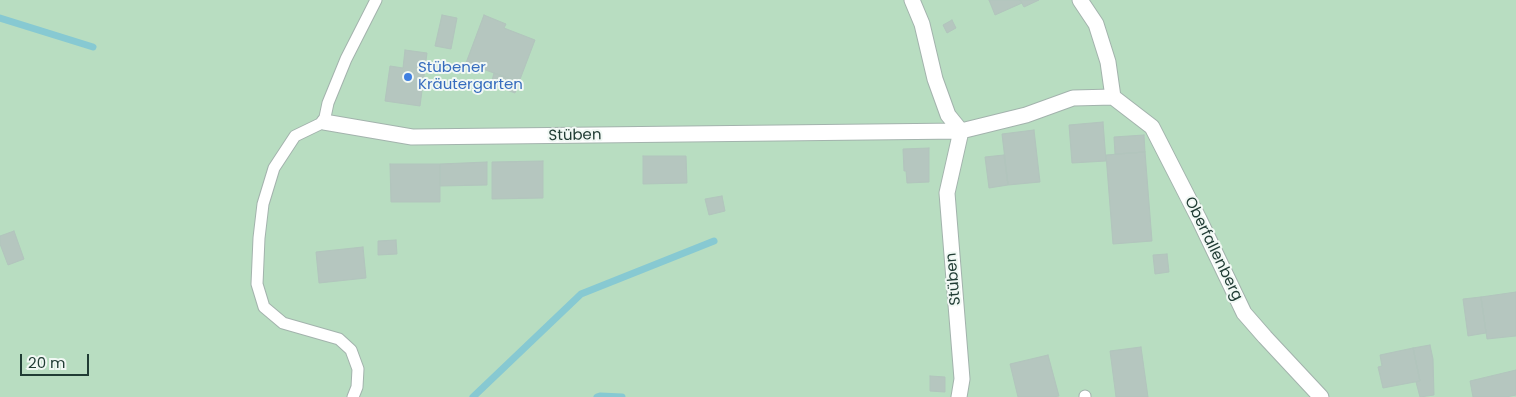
<!DOCTYPE html>
<meta charset="utf-8">
<style>
body{margin:0}
#map{position:relative;width:1516px;height:397px;overflow:hidden;background:#e0ebe6;font-family:Poppins,sans-serif}
canvas{display:block}
.scale{position:absolute;left:20px;top:354px;width:69px;height:22px;box-sizing:border-box;border:2px solid #203c34;border-top:0;padding-left:6px;font-size:15px;line-height:18px;white-space:nowrap;color:#203c34;-webkit-text-stroke:4px #f1f8f4;paint-order:stroke}
</style>
<div id="map">
<canvas width="1516" height="397"></canvas>
<div class="scale">20 m</div>
</div>
<script>
const c = document.querySelector('canvas').getContext('2d');
c.lineJoin = 'round';
function fill(path, color) { c.fillStyle = color; c.fill(path, 'evenodd'); }
const shape = rows => new Path2D(rows.map(r => 'M' + r).join(''));
function stroke(path, color, width, dash) { c.strokeStyle = color; c.lineWidth = width; c.lineCap = dash ? 'butt' : 'round'; c.setLineDash(dash || []); c.stroke(path); }
function label(font, color, halo, rows, align = 'center') {
  c.font = font + ' Poppins,sans-serif'; c.lineWidth = 4; c.setLineDash([]); c.textBaseline = 'middle'; c.strokeStyle = halo; c.fillStyle = color; for (const [text, x, y, turn = 0] of rows) {
    c.save(); c.translate(x, y); c.rotate((+turn || 0) * Math.PI / 180); c.textAlign = isNaN(turn) ? turn : align; if (halo) c.strokeText(text, 0, 0); c.fillText(text, 0, 0); c.restore();
  }
}
fill(shape([
 [0,0,1516,0,1516,397,0,397]
]), '#b8ddc1');
stroke(shape([
 [0,18,93,47],
 [473,397,581,294,714,241],
 [597,397,600,396,622,397]
]), '#87c9d2', 7);
const building = shape([
 [989,0,1020,0,1022,3,995,15,989,0],
 [1020,0,1039,0,1024,7,1020,0],
 [442,15,457,18,451,49,435,46,442,15],
 [484,15,506,24,504,28,535,40,519,82,466,63,484,15],
 [952,20,956,28,947,33,943,25,952,20],
 [405,50,427,53,420,106,385,101,390,66,403,68,405,50],
 [494,73,519,82,515,93,491,84,494,73],
 [1103,122,1106,161,1072,163,1069,125,1103,122],
 [1034,130,1040,182,1008,185,1002,134,1034,130],
 [1144,135,1145,152,1115,154,1114,137,1144,135],
 [929,148,929,182,907,183,906,171,904,171,903,149,929,148],
 [1145,152,1152,241,1113,244,1106,155,1145,152],
 [1004,155,1008,185,989,188,985,157,1004,155],
 [643,156,686,156,687,183,643,184,643,156],
 [543,161,543,198,492,199,492,162,543,161],
 [487,162,487,185,440,186,440,164,487,162],
 [390,164,440,164,440,202,391,202,390,164],
 [722,196,725,211,709,215,705,199,722,196],
 [14,231,24,259,8,265,0,244,0,236,14,231],
 [396,240,397,254,378,255,378,241,396,240],
 [363,247,366,278,319,283,316,252,363,247],
 [1167,254,1169,272,1155,274,1153,255,1167,254],
 [1516,292,1516,336,1487,339,1481,297,1516,292],
 [1481,297,1486,333,1468,336,1463,299,1481,297],
 [1430,345,1433,359,1434,395,1420,397,1416,382,1420,381,1413,348,1430,345],
 [1141,347,1148,397,1116,397,1110,351,1141,347],
 [1413,348,1420,381,1383,388,1378,367,1382,366,1380,355,1413,348],
 [1048,355,1059,396,1053,397,1018,397,1010,364,1048,355],
 [1516,370,1516,395,1506,397,1473,397,1470,381,1516,370],
 [930,376,945,377,945,392,930,391,930,376]
]);
fill(building, '#b5c6bf');
stroke(building, '#b2c5bd', 1);
const lane = shape([
 [353,397,357,387,358,369,351,350,339,339,283,323,264,307,257,284,259,238,263,204,274,168,295,136,324,122,328,103,346,59,376,0],
 [1085,397,1085,396]
]);
const street = shape([
 [912,0,922,24,935,79,948,115,961,131],
 [1080,0,1096,24,1108,62,1113,97],
 [1113,97,1152,127,1199,219,1244,313,1265,337,1321,397],
 [324,122,412,137,961,131,1026,115,1073,98,1113,97],
 [959,397,962,379,947,193,961,131]
]);
stroke(lane, '#a3b3ad', 13);
stroke(street, '#a3b3ad', 17);
stroke(lane, '#fff', 11);
stroke(street, '#fff', 15);
for (const [x, y, r, color] of [
 [408,77,5,"#3f7fe0"]
]) { const dot = new Path2D(); dot.arc(x, y, r, 0, 2 * Math.PI); c.fillStyle = color; c.fill(dot); stroke(dot, '#f1f8f4', 2); }
label('15px', '#366cbe', '#f1f8f4', [
 ["Stübener",418,68],
 ["Kräutergarten",418,85]
], 'left');
label('15px', '#203c34', '#f1f8f4', [
 ["Stüben",575,136,-1],
 ["Oberfallenberg",1213,249,64],
 ["Stüben",954,279,-95]
]);
</script>
